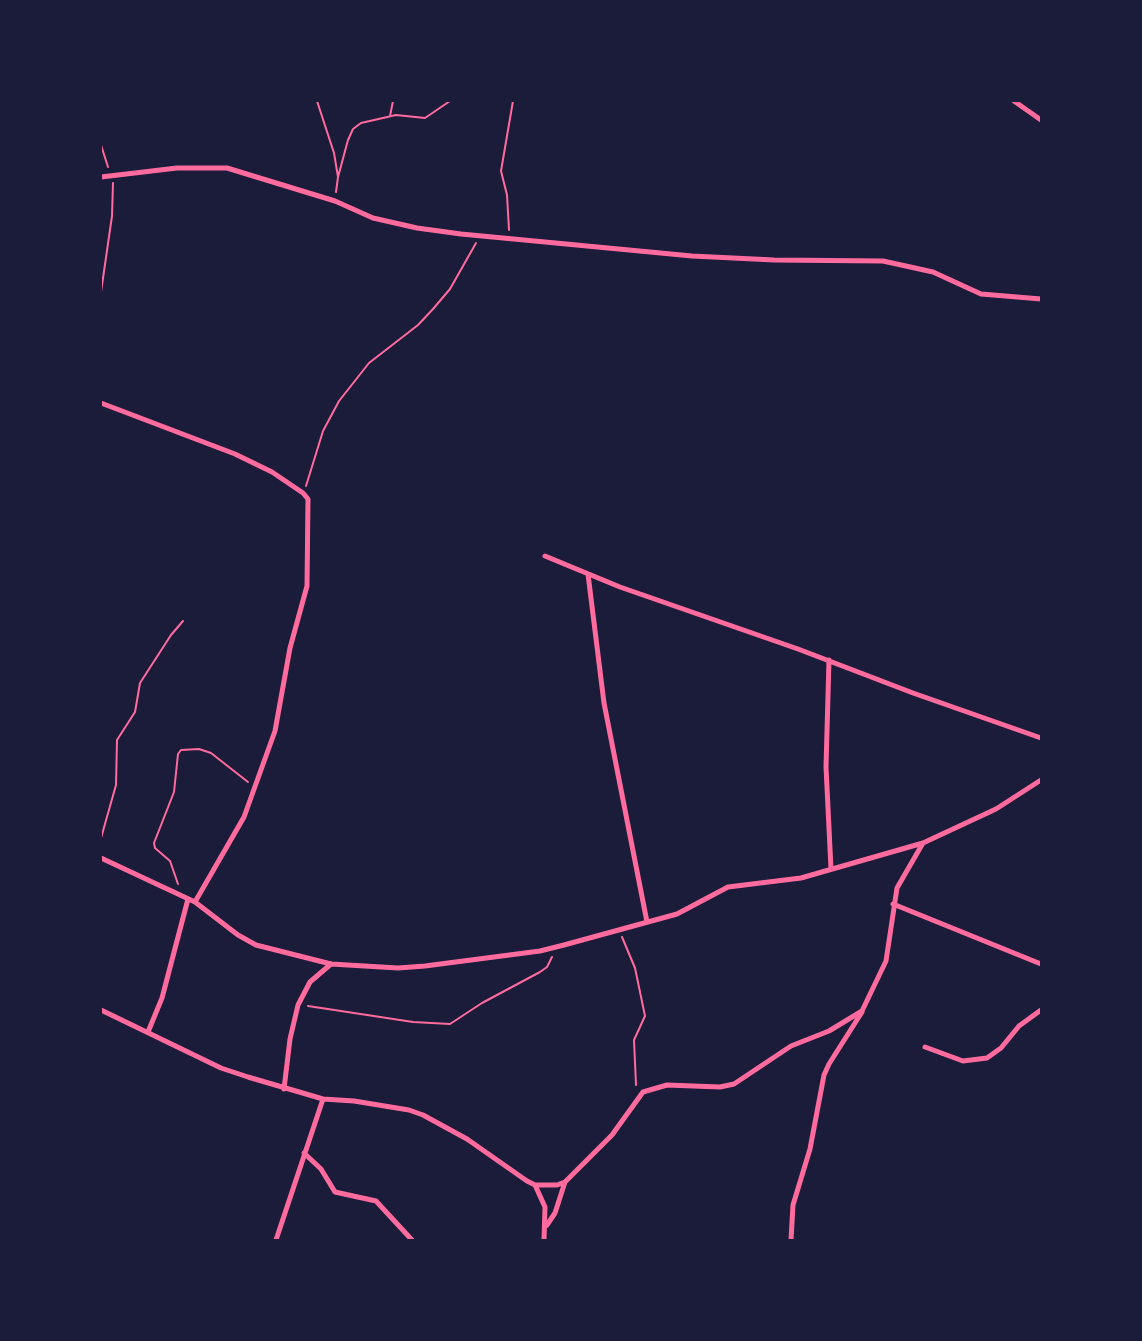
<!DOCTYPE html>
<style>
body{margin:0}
#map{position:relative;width:1142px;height:1341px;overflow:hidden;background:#1b1b3a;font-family:Figtree,sans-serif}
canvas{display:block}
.frame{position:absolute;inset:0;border:102px solid #1b1b3a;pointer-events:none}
</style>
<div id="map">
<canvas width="1142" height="1341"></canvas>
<div class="frame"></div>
</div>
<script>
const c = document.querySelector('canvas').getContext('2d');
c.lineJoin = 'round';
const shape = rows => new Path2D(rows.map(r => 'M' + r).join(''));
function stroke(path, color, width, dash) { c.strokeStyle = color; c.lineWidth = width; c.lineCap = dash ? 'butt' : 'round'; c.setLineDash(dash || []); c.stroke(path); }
stroke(shape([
 [317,101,334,153,338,177,336,192],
 [390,116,393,101],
 [101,145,108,167],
 [338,177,348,140,353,129,361,123,396,115,425,118,450,101],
 [509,230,507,195,501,171,513,101],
 [101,292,112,216,113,183],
 [306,486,323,431,339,401,369,363,418,325,433,309,450,289,476,243],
 [101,838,116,785,117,740,135,712,140,683,171,635,183,621],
 [178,884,170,861,155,848,154,843,174,792,178,754,181,750,199,749,211,753,248,782],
 [622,937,635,968,645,1016,634,1040,636,1085],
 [308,1006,413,1022,450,1024,482,1003,540,972,547,967,552,957]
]), '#ff6b9d', 2);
stroke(shape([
 [1014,101,1041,120],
 [101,177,177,168,227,168,335,201,373,218,417,228,461,234,692,256,774,260,883,261,933,272,981,294,1041,299],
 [101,403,235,454,272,472,303,493,308,499,307,586,290,648,275,731,244,817,195,902],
 [545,556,620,587,798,649,913,693,1041,738],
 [588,574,604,703,647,922],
 [829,660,826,767,831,869],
 [101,858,195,902,238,935,256,945,331,964,398,968,425,966,540,951,564,945,677,914,728,887,801,878,923,843,996,809,1041,780],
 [893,904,1041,964],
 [101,1010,221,1068,248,1077,323,1099,354,1101,409,1110,423,1115,467,1139,527,1181,535,1185,557,1185,565,1182,612,1135,643,1092,667,1085,720,1087,734,1084,791,1046,829,1031,862,1011,886,961,897,888,923,843],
 [148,1032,162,998,188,899],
 [925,1047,963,1061,987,1058,1001,1048,1019,1026,1041,1010],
 [284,1089,290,1039,298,1005,310,982,331,964],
 [304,1153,321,1169,335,1192,376,1201,412,1240],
 [535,1185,545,1207,544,1240],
 [547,1225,555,1213,565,1182],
 [276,1240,323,1099],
 [791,1240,793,1205,810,1149,824,1075,829,1064,862,1012]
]), '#ff6b9d', 5);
</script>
